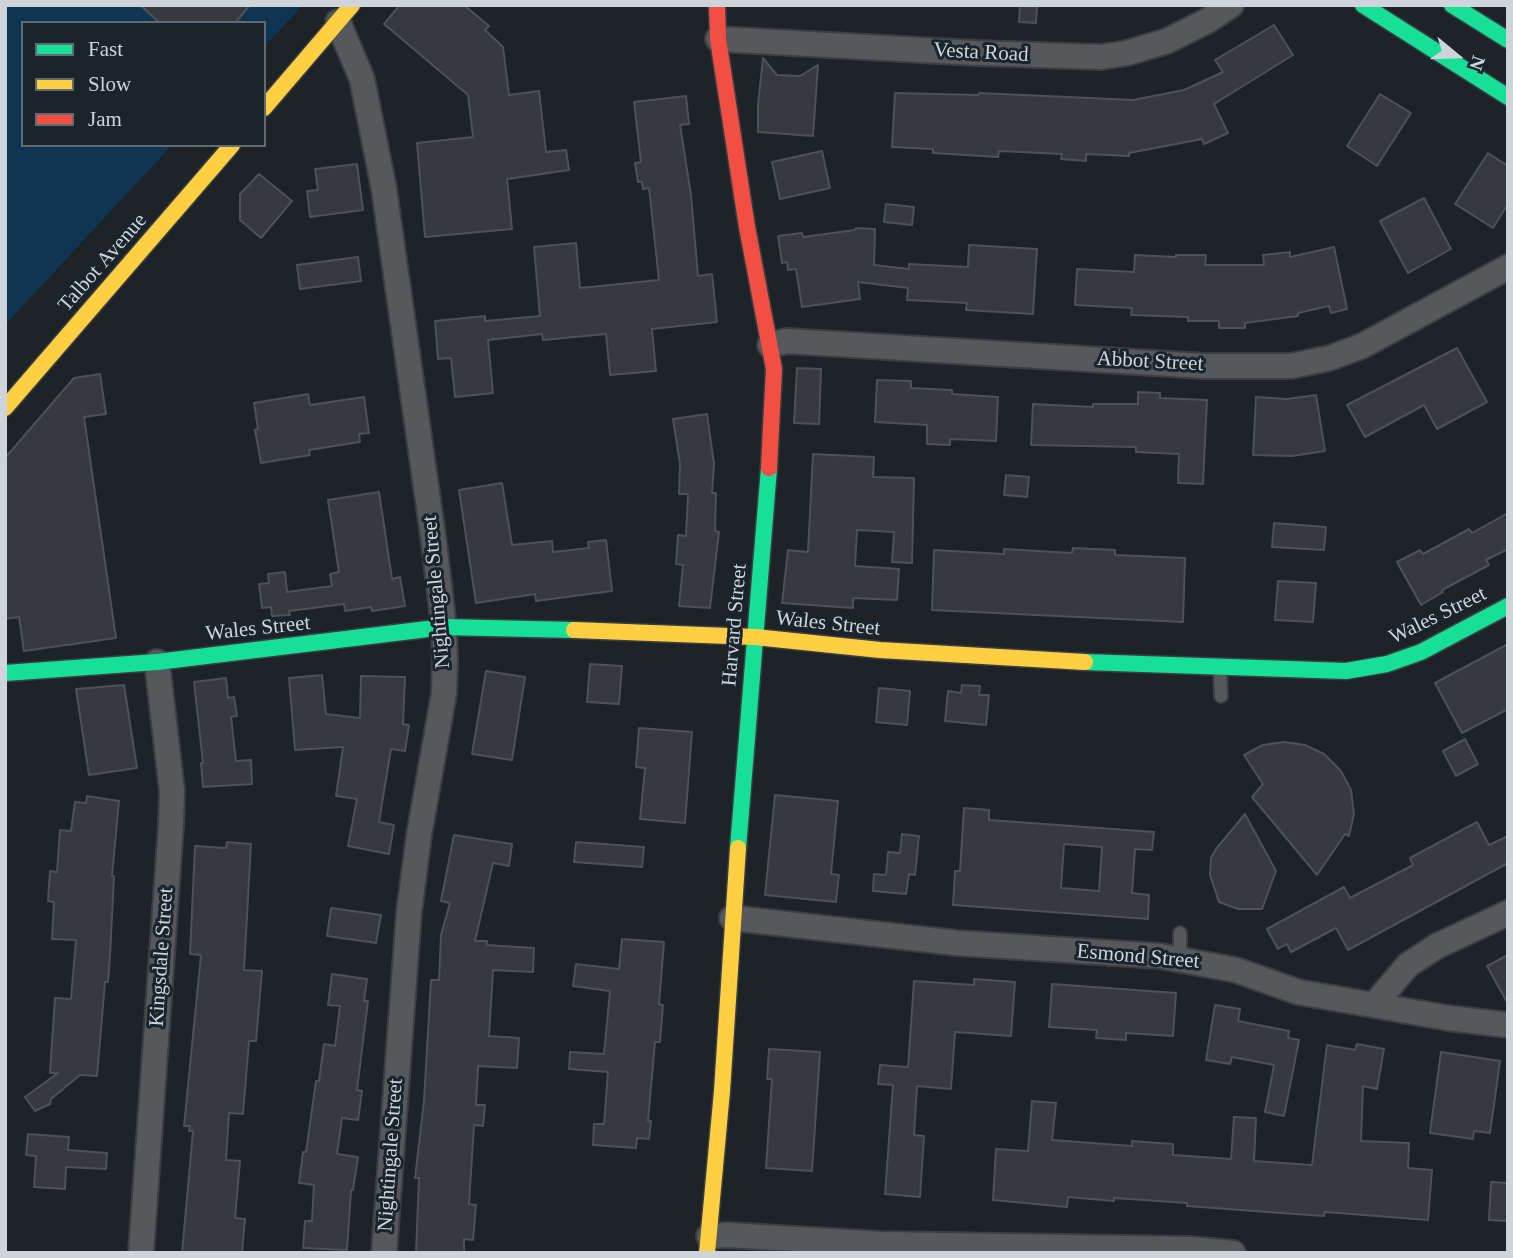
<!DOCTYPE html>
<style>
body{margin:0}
#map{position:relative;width:1513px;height:1258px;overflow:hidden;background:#1e2328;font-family:Georgia,serif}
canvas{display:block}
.frame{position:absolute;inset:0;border:7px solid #ced4da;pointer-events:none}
.legend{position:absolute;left:21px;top:21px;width:245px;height:126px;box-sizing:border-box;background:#1a242c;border:2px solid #626a72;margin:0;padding:9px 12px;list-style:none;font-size:21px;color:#ced4da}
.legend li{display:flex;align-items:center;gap:14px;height:35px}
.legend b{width:35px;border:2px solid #626a72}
.north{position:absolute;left:1422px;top:21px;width:70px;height:70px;-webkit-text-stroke:5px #1a242c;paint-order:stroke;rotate:109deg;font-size:19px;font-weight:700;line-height:28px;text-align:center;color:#ced4da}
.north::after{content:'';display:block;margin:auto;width:24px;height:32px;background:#ced4da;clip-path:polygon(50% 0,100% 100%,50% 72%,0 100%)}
</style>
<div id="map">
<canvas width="1513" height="1258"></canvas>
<div class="frame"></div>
<ul class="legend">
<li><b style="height:9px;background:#16e098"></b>Fast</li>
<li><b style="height:9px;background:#ffcf43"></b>Slow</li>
<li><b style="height:9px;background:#f24e42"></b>Jam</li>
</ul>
<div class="north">N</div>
</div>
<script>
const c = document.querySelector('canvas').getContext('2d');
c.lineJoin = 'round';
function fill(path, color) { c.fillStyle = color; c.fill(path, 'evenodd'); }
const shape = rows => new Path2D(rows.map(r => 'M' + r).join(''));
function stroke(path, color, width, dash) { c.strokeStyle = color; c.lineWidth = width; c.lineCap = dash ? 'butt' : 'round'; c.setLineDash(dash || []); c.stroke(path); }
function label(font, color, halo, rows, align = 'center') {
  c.font = font + ' Georgia,serif'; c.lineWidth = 6; c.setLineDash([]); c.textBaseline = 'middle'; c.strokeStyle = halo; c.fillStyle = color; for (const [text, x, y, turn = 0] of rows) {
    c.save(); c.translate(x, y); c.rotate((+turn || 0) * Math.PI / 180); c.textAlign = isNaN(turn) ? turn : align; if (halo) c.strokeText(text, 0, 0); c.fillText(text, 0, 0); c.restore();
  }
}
fill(shape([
 [5,5,303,5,264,47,264,23,23,23,23,145,172,145,5,325]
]), '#0f3553');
const building = shape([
 [140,5,250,5,235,23,160,23,140,5],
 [400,5,464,5,489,26,485,30,503,47,509,95,539,91,546,152,566,150,569,170,507,179,512,229,425,237,417,143,473,137,468,95,384,24,400,5],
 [1020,5,1037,5,1036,23,1019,22,1020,5],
 [1274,25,1293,55,1214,104,1228,133,1204,144,1202,139,1129,153,1129,156,1086,154,1086,161,1061,159,1062,154,999,151,998,157,933,153,933,149,892,147,895,93,978,95,979,93,1133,100,1184,90,1223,72,1215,60,1274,25],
 [763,58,777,75,800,76,818,65,813,136,758,132,758,105,763,58],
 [1380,94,1411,113,1377,166,1347,146,1380,94],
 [686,96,689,124,680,125,691,195,698,276,712,274,717,322,652,329,656,371,610,375,606,334,543,340,542,334,488,340,493,393,455,397,451,358,438,359,435,321,485,316,485,321,540,316,534,247,576,243,580,288,659,280,649,188,643,189,642,182,638,182,635,163,641,162,634,102,686,96],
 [822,151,830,188,780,199,772,162,822,151],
 [1488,153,1508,166,1508,204,1493,228,1455,204,1488,153],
 [357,164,363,210,310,217,307,191,318,190,315,169,357,164],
 [259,174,292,201,261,238,240,220,240,194,259,174],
 [1424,198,1451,249,1408,273,1380,221,1424,198],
 [886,204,914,207,912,225,884,222,886,204],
 [856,228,875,229,874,265,909,269,909,264,968,267,969,245,1037,249,1033,314,966,310,967,303,907,300,908,288,858,282,860,299,802,307,796,269,788,270,787,262,782,263,778,236,802,233,803,237,855,230,856,228],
 [1334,247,1347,309,1331,313,1329,306,1298,313,1298,316,1245,323,1245,328,1219,328,1219,321,1188,321,1188,317,1131,315,1132,308,1075,305,1077,269,1134,272,1135,255,1176,257,1176,255,1206,255,1205,265,1264,265,1263,255,1290,252,1290,257,1334,247],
 [358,257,361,281,300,289,297,265,358,257],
 [1457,348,1487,402,1437,429,1424,405,1365,437,1347,405,1457,348],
 [797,368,821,369,819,424,794,423,797,368],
 [100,374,106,414,84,417,116,638,24,651,19,617,5,619,5,458,74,378,100,374],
 [877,380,911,381,911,388,952,390,952,394,998,397,996,441,950,439,950,445,927,444,927,425,875,422,877,380],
 [1138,392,1160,393,1160,398,1207,400,1203,484,1178,483,1179,454,1136,452,1136,447,1031,445,1033,404,1093,407,1093,404,1138,404,1138,392],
 [308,394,310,405,364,397,369,433,359,434,360,442,309,450,310,455,261,463,255,430,258,429,254,403,308,394],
 [1316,395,1325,451,1292,456,1253,455,1256,397,1287,399,1316,395],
 [707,414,714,464,712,493,716,493,715,531,719,532,710,608,679,606,683,565,676,564,678,535,686,536,688,494,679,494,680,464,673,419,707,414],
 [813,454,874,457,873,477,914,478,912,563,892,562,894,532,857,530,855,566,899,569,897,600,853,598,853,608,782,603,788,550,808,552,813,454],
 [1006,475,1029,477,1027,497,1004,495,1006,475],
 [502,483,512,545,552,541,553,552,589,548,588,542,606,540,612,591,536,601,535,594,476,603,459,490,502,483],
 [379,492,392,579,400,577,405,606,372,611,371,607,345,611,344,604,289,611,290,615,272,616,271,607,262,608,259,584,269,583,268,574,285,572,287,592,332,586,330,574,339,572,328,500,379,492],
 [1508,513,1508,549,1486,560,1489,565,1442,590,1443,592,1421,605,1397,562,1420,550,1423,554,1469,529,1472,533,1508,513],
 [1274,523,1326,527,1324,550,1272,547,1274,523],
 [1073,548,1115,550,1115,555,1185,558,1183,622,932,610,934,550,1004,554,1004,549,1072,553,1073,548],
 [1278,581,1316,583,1313,622,1275,620,1278,581],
 [1508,644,1508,709,1462,733,1435,683,1508,644],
 [590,664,622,666,619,704,587,702,590,664],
 [486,671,525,677,512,760,472,754,486,671],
 [322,675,326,714,360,718,361,676,405,677,403,724,409,725,405,751,391,749,379,822,394,825,389,854,348,846,357,799,336,796,343,747,295,750,289,678,322,675],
 [226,678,228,698,234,697,237,716,231,717,236,761,251,760,252,784,203,787,201,763,203,763,194,682,226,678],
 [124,685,137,768,89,775,76,689,124,685],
 [962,685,980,686,979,695,989,695,986,725,945,721,948,691,961,693,962,685],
 [879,688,910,691,907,725,876,722,879,688],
 [639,728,692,732,685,823,640,819,645,768,636,767,639,728],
 [1465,739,1478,764,1456,776,1443,751,1465,739],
 [1284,742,1305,745,1324,754,1341,771,1351,790,1354,814,1349,836,1345,834,1317,875,1252,797,1263,784,1244,755,1263,745,1284,742],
 [775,795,838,801,831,874,839,875,836,902,765,895,775,795],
 [87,796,119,801,112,876,114,876,110,956,108,982,105,982,97,1076,80,1075,51,1099,50,1104,35,1111,25,1097,58,1073,50,1073,55,998,71,999,76,940,52,939,54,902,48,901,50,871,57,872,60,830,71,831,75,802,86,803,87,796],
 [964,808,989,810,989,820,1154,832,1152,850,1135,849,1132,893,1149,895,1148,919,953,905,955,871,960,871,964,808],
 [1064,844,1102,847,1099,891,1061,888,1064,844],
 [1245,814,1276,871,1262,909,1238,909,1219,902,1210,875,1211,858,1216,849,1245,814],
 [1477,822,1489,845,1508,836,1508,863,1348,950,1336,928,1291,952,1287,944,1278,949,1267,929,1344,887,1350,898,1413,865,1410,858,1477,822],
 [902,834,919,836,915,875,909,874,906,894,873,891,874,874,886,875,888,852,900,853,902,834],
 [454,835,512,844,509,866,493,863,475,941,487,941,487,945,534,948,533,972,493,970,489,1036,519,1038,517,1068,478,1066,476,1105,485,1105,483,1126,474,1125,469,1204,476,1205,473,1240,464,1239,464,1253,416,1253,419,1178,415,1178,424,1101,431,980,439,980,441,935,450,903,441,901,454,835],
 [227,842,251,844,244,970,262,971,256,1041,249,1041,243,1114,229,1113,226,1160,240,1161,235,1218,245,1219,242,1253,182,1253,193,1131,189,1131,190,1126,184,1126,201,955,190,954,195,846,226,848,227,842],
 [576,842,644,847,642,867,574,862,576,842],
 [331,908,381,915,376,943,327,936,331,908],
 [622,939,664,942,659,1004,663,1005,660,1042,655,1042,648,1121,651,1121,649,1139,637,1138,636,1148,593,1145,594,1124,604,1124,608,1072,569,1069,570,1052,604,1054,610,991,573,986,576,964,619,969,622,939],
 [1508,955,1508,1004,1487,966,1508,955],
 [332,974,367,979,364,1001,368,1001,357,1090,362,1091,358,1120,342,1118,337,1154,358,1157,353,1190,351,1190,347,1250,303,1248,305,1221,312,1221,314,1185,299,1183,303,1152,306,1152,316,1081,319,1081,324,1044,335,1046,340,1006,328,1005,332,974],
 [974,979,1015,982,1011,1036,955,1032,951,1089,917,1086,914,1135,924,1136,920,1197,885,1194,893,1085,878,1084,880,1065,908,1067,914,981,974,985,974,979],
 [1052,984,1176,993,1173,1036,1126,1033,1126,1040,1096,1038,1097,1030,1049,1027,1052,984],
 [1215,1005,1240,1009,1238,1021,1289,1031,1288,1038,1299,1040,1284,1116,1265,1112,1274,1065,1232,1057,1230,1064,1206,1060,1215,1005],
 [1357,1044,1384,1049,1377,1089,1363,1086,1361,1141,1409,1143,1408,1168,1432,1170,1428,1220,1325,1212,1324,1216,1281,1213,1187,1206,1187,1203,1114,1198,1114,1201,1068,1197,1067,1207,993,1200,996,1149,1028,1151,1032,1101,1056,1103,1052,1140,1132,1146,1132,1141,1173,1144,1173,1155,1231,1159,1234,1117,1256,1118,1254,1161,1312,1165,1327,1045,1355,1050,1357,1044],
 [769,1049,820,1052,812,1171,766,1168,772,1079,767,1079,769,1049],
 [1441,1052,1500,1061,1490,1133,1474,1131,1473,1139,1430,1133,1441,1052],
 [28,1134,69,1137,68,1150,107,1153,106,1169,66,1167,65,1189,34,1187,36,1156,26,1155,28,1134],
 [1491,1182,1508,1183,1508,1221,1489,1220,1491,1182]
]);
fill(building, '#363a3e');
stroke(building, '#4d5256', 2);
const lane = shape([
 [1220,671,1221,696],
 [1180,958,1180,933]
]);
const street = shape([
 [338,22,362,79,384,189,434,543,444,627,445,663,444,693,419,835,409,912,384,1253],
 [718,39,976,53,1101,57,1127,53,1167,41,1207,21,1231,5],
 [770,345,787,341,1204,366,1291,366,1330,358,1362,346,1508,267],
 [732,918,957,943,1160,956,1236,970,1298,992,1448,1018,1508,1025],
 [1374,1005,1408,965,1437,946,1508,913],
 [709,1236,728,1235,881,1244,1189,1249,1233,1253],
 [141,1253,171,825,172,791,157,662]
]);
const fast = shape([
 [1363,5,1508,97],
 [1452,5,1508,40],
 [1085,662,1346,671,1387,664,1421,652,1508,606],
 [5,673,157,662,444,627,574,630],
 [738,848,769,468]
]);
const slow = shape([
 [264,108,352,5],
 [5,408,232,145],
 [574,630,755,637,880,650,1085,662],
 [707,1253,722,1091,738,848]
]);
const jam = shape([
 [717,5,718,39,747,227,774,369,769,468]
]);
stroke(lane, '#3b3f44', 16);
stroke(street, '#3b3f44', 28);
stroke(fast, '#3b3f44', 19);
stroke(slow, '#3b3f44', 19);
stroke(jam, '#3b3f44', 19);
stroke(lane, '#56595b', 12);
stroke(street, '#56595b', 24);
stroke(fast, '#16e098', 16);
stroke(slow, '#ffcf43', 16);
stroke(jam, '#f24e42', 16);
label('21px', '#ced4da', '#1a242c', [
 ["Vesta Road",981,53,3],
 ["Talbot Avenue",103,263,-49],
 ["Abbot Street",1150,362,3],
 ["Nightingale Street",437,592,-95],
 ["Wales Street",1438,616,-26],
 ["Wales Street",828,624,6],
 ["Harvard Street",735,625,-85],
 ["Wales Street",258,629,-6],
 ["Kingsdale Street",162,957,-86],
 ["Esmond Street",1138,957,5],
 ["Nightingale Street",391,1155,-86]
]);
</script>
